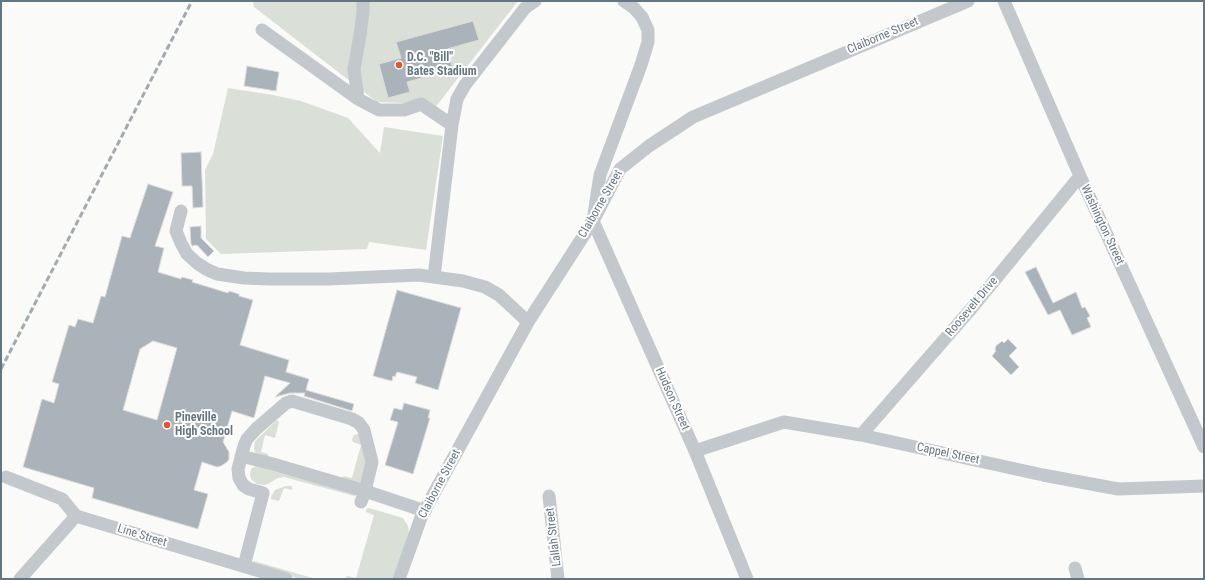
<!DOCTYPE html>
<style>
body{margin:0}
#map{position:relative;width:1205px;height:580px;overflow:hidden;background:#fafaf8;font-family:"Roboto Condensed",sans-serif}
canvas{display:block}
.frame{position:absolute;inset:0;border:2px solid #657683;pointer-events:none}
</style>
<div id="map">
<canvas width="1205" height="580"></canvas>
<div class="frame"></div>
</div>
<script>
const c = document.querySelector('canvas').getContext('2d');
c.lineJoin = 'round';
function fill(path, color) { c.fillStyle = color; c.fill(path, 'evenodd'); }
const shape = rows => new Path2D(rows.map(r => 'M' + r).join(''));
function stroke(path, color, width, dash) { c.strokeStyle = color; c.lineWidth = width; c.lineCap = dash ? 'butt' : 'round'; c.setLineDash(dash || []); c.stroke(path); }
function label(font, color, halo, rows, align = 'center') {
  c.font = font + ' "Roboto Condensed",sans-serif'; c.lineWidth = 4; c.setLineDash([]); c.textBaseline = 'middle'; c.strokeStyle = halo; c.fillStyle = color; for (const [text, x, y, turn = 0] of rows) {
    c.save(); c.translate(x, y); c.rotate((+turn || 0) * Math.PI / 180); c.textAlign = isNaN(turn) ? turn : align; if (halo) c.strokeText(text, 0, 0); c.fillText(text, 0, 0); c.restore();
  }
}
fill(shape([
 [253,1,518,1,434,109,405,103,377,102,254,7],
 [228,88,273,95,301,101,348,118,380,153,384,127,443,136,426,250,369,242,367,249,221,254,206,239,205,170,213,154],
 [277,420,279,422,275,438,265,435,261,452,268,454,269,457,260,456,255,452,254,448,255,441],
 [358,434,359,434,366,461,360,485,342,478,344,476,352,478,361,445,353,442,352,439,354,435],
 [257,466,357,495,354,496,284,477,278,478,268,484,263,485,257,484,252,480,250,476,250,472,252,468],
 [286,486,291,486,292,487,292,490,284,488,279,501,271,499,271,497,275,490],
 [369,508,403,518,408,526,409,534,392,579,345,579,346,577,348,576,356,578,374,515,366,512,366,509],
 [254,561,316,579,301,579,253,565,252,562]
]), '#dadfd7');
const building = shape([
 [473,21,479,40,447,49,453,69,407,82,410,92,388,98,379,64,401,58,396,42,473,21],
 [247,66,279,72,276,91,244,86,247,66],
 [201,152,203,207,193,208,192,186,182,186,181,153,201,152],
 [148,184,173,192,155,246,164,248,158,272,181,279,182,277,193,280,192,282,228,293,229,291,239,294,239,296,253,300,240,345,289,360,286,372,309,379,306,390,354,404,352,411,304,396,305,393,290,393,275,397,290,383,265,376,254,418,232,411,223,442,229,452,229,459,227,462,221,466,217,467,202,462,194,490,208,494,198,529,92,498,94,488,23,467,42,399,54,403,59,384,52,382,69,325,75,327,78,319,93,323,101,296,105,297,122,236,130,238,148,184],
 [153,341,177,348,157,420,123,410,140,349,153,341],
 [201,226,201,238,214,251,208,257,197,245,192,246,191,244,190,227,201,226],
 [1036,267,1053,303,1076,292,1082,308,1085,307,1090,316,1087,318,1091,327,1072,335,1060,310,1048,315,1025,272,1036,267],
 [397,290,461,308,438,390,415,383,417,377,397,372,395,377,393,376,392,381,373,376,397,290],
 [1008,339,1017,348,1009,356,1019,367,1011,375,992,356,996,351,995,350,996,346,1002,341,1004,343,1008,339],
 [404,403,430,410,428,418,430,418,413,474,385,465,398,422,390,420,394,408,402,410,404,403]
]);
fill(building, '#aab3b9');
stroke(building, '#dcdcda', 1);
stroke(shape([
 [624,1,634,8,642,17,648,30,648,42,641,65,600,175,593,221,695,451,747,579],
 [1004,1,1080,176,1204,447],
 [262,30,358,99,379,110,404,110,421,104,452,125],
 [358,99,354,69,360,35,363,12,363,1],
 [181,211,176,231,181,243,187,254,197,263,206,269,217,274,244,278,269,279,329,279,419,275,463,281,485,287,499,295,528,322],
 [434,277,452,125,457,99,465,85,525,8,535,1],
 [861,435,971,309,1080,176],
 [695,451,784,422,861,435,1043,475,1118,489,1204,486],
 [241,456,273,464,365,491,361,502],
 [6,477,62,499,76,516,286,579],
 [549,496,558,579],
 [244,566,263,493,249,489,243,485,239,478,238,469,244,446,247,439,256,429,286,403,292,401,352,419,359,423,364,430,372,462,365,491,425,511],
 [1075,568,1078,579],
 [20,579,76,516],
 [399,579,422,515,528,322,593,221,620,169,649,146,693,117,968,1]
]), '#c3c8cc', 13);
stroke(shape([
 [1,369,192,1]
]), '#a2aab0', 3, [6, 3]);
for (const [x, y, r, color] of [
 [399,65,4,"#e4572e"],
 [167,425,4,"#e4572e"]
]) { const dot = new Path2D(); dot.arc(x, y, r, 0, 2 * Math.PI); c.fillStyle = color; c.fill(dot); stroke(dot, '#fff', 1.5); }
label('12px', '#657683', '#fff', [
 ["Claiborne Street",883,36,-23],
 ["Claiborne Street",601,204,-60],
 ["Washington Street",1102,225,65],
 ["Roosevelt Drive",972,307,-50],
 ["Hudson Street",672,399,66],
 ["Cappel Street",948,454,12],
 ["Claiborne Street",440,484,-62],
 ["Line Street",142,536,17],
 ["Lallah Street",554,537,-97]
]);
label('bold 12px', '#657683', '#fff', [
 ["D.C. \"Bill\"",407,58],
 ["Bates Stadium",407,72],
 ["Pineville",175,418],
 ["High School",175,432]
], 'left');
</script>
